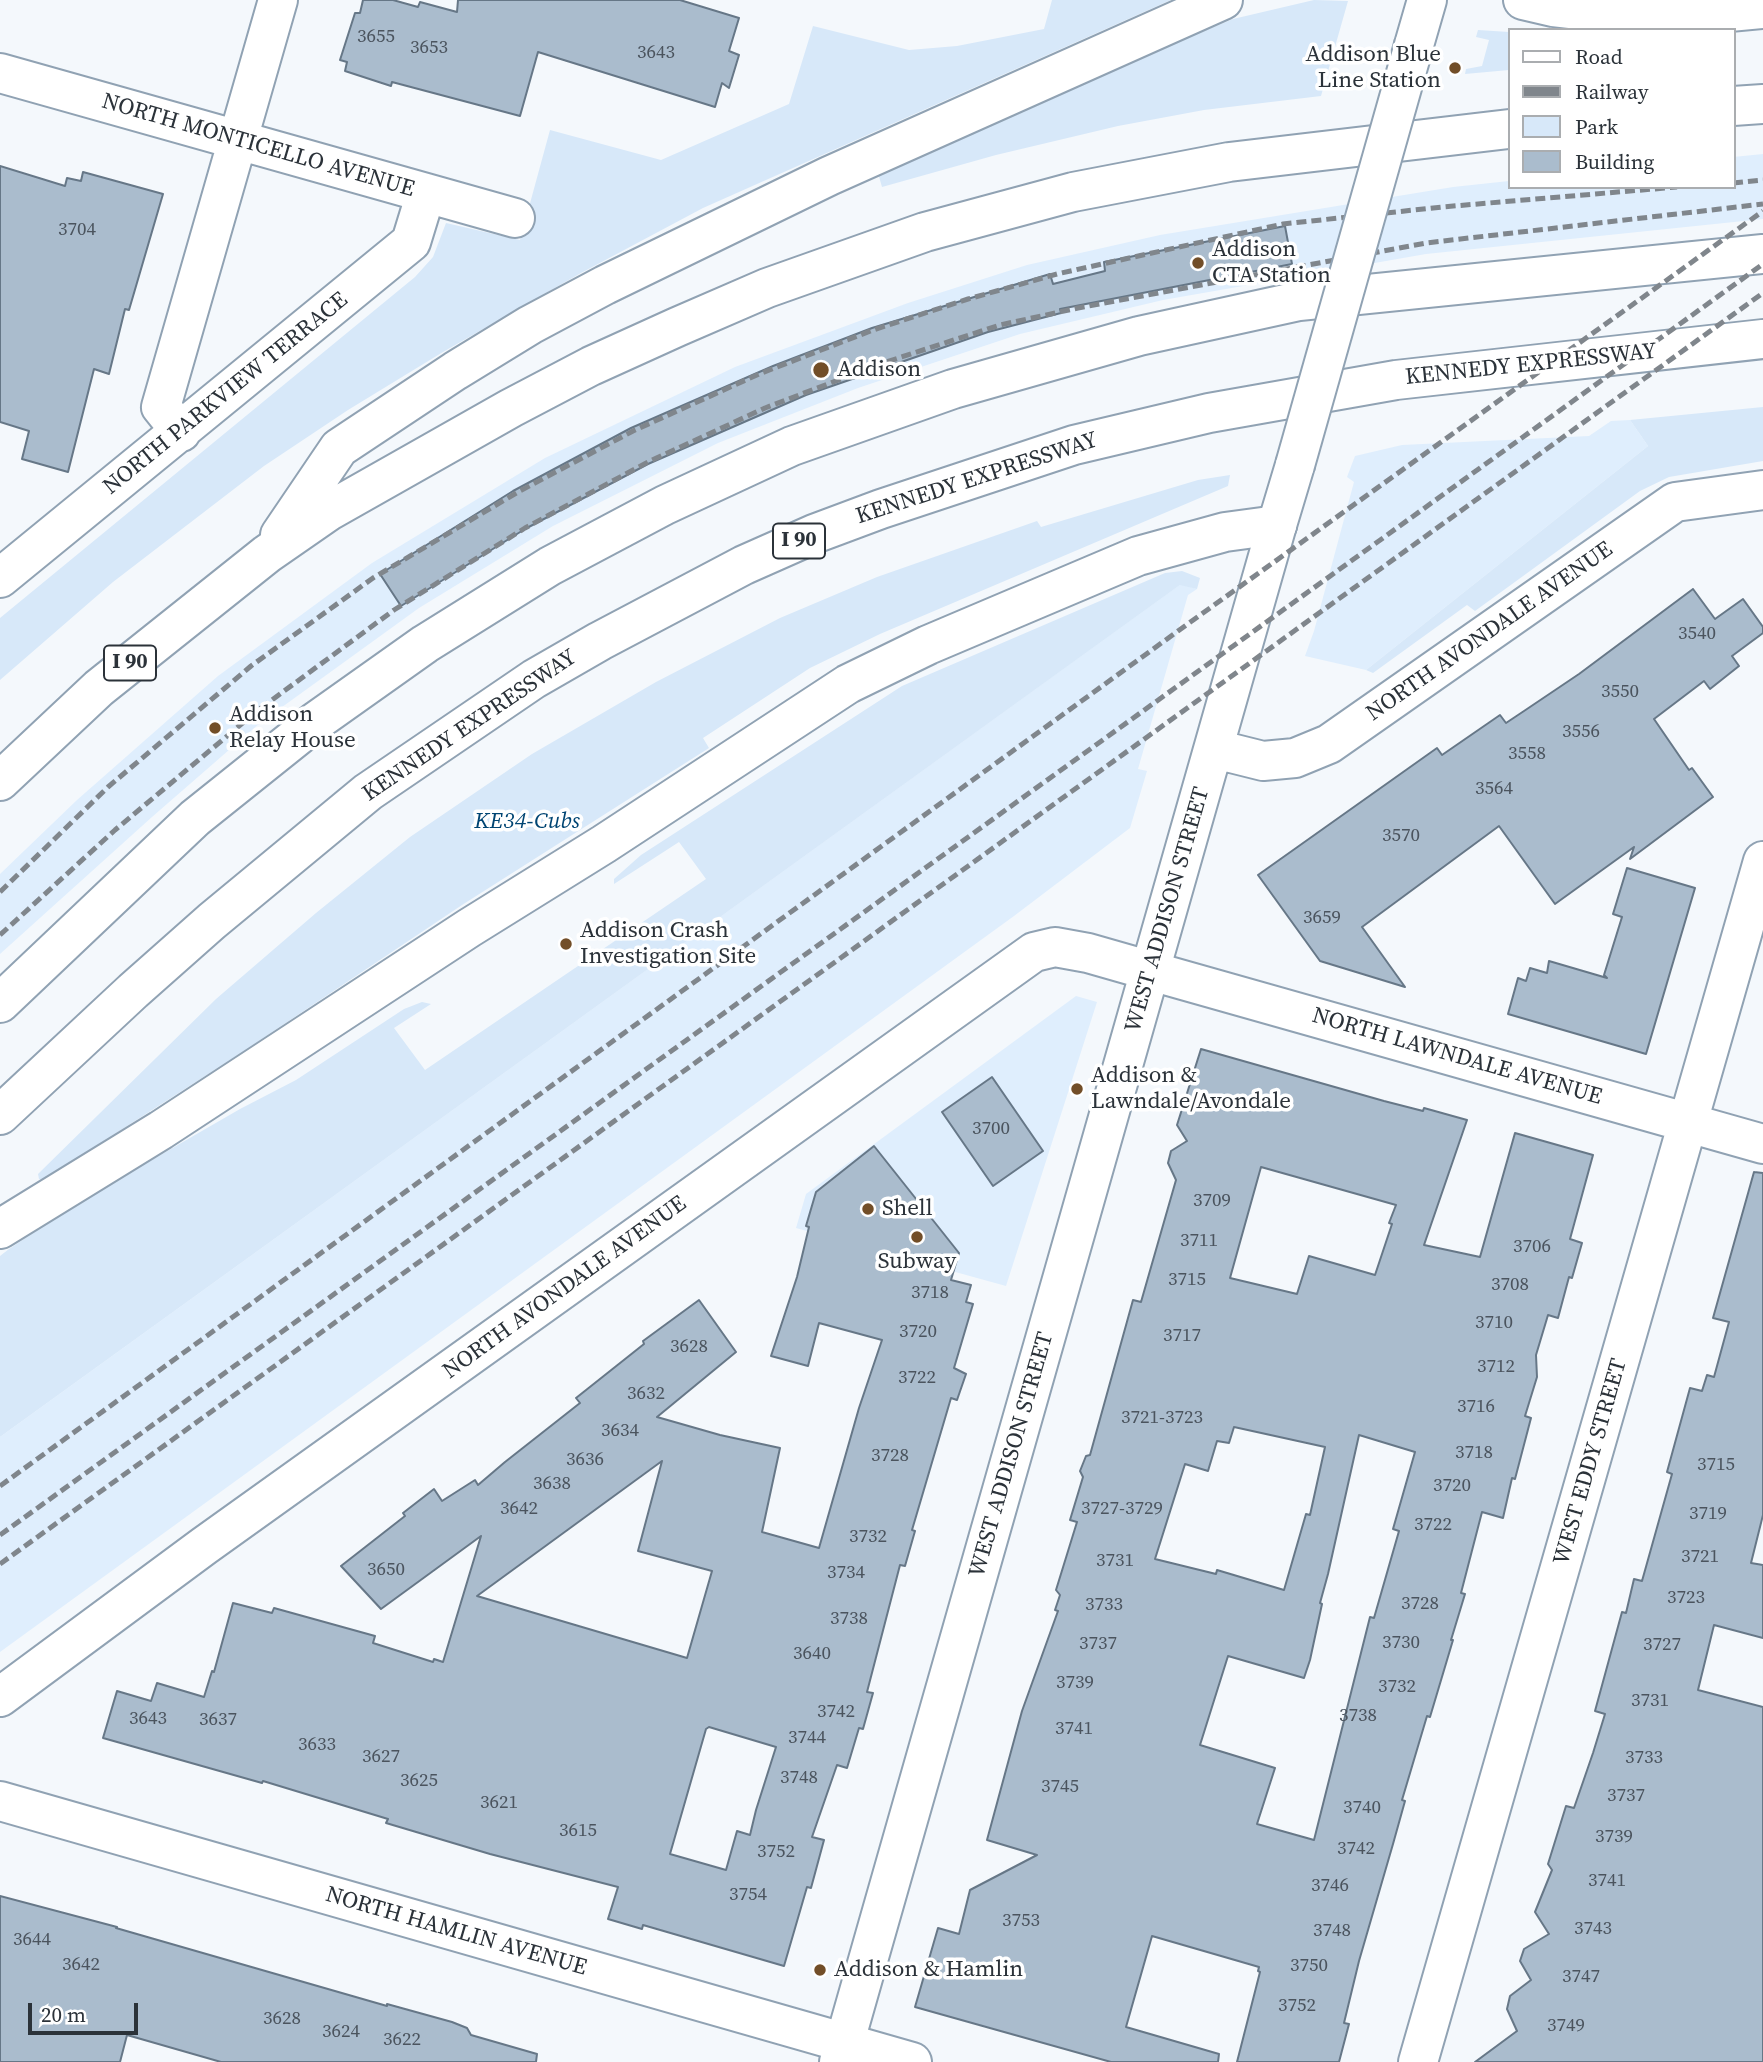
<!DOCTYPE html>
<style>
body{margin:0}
#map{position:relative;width:1763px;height:2062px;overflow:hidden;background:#f4f8fc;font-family:"Source Serif 4",serif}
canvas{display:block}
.legend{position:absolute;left:1508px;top:28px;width:228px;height:161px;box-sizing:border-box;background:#fff;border:2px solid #aaadb0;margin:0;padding:9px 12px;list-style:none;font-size:21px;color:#2b3239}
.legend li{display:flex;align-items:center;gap:14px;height:35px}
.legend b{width:35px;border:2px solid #aaadb0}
.scale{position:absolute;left:28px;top:2003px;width:110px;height:32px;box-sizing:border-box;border:4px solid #2b3239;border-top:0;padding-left:9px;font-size:21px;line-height:24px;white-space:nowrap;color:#2b3239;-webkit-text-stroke:5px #fff;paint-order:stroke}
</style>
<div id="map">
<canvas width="1763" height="2062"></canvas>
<ul class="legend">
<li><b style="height:9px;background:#fff"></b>Road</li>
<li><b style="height:9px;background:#80868c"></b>Railway</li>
<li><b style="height:19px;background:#d7e8f9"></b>Park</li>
<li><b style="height:19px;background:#aabccd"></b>Building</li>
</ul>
<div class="scale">20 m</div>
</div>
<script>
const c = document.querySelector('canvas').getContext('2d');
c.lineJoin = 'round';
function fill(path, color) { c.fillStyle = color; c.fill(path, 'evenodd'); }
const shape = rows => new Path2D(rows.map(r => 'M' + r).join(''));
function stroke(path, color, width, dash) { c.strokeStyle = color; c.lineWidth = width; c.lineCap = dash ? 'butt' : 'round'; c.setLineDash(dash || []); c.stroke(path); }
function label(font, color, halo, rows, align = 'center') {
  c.font = font + ' "Source Serif 4",serif'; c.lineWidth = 7; c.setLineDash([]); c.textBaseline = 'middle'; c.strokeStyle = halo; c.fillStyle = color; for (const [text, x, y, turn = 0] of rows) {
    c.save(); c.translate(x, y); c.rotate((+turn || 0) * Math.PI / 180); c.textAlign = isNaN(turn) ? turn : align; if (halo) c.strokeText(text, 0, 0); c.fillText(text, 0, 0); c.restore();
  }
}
fill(shape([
 [1763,154,1763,219,1426,254,1163,300,1020,334,858,388,718,443,553,526,419,608,260,723,152,817,0,954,0,874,77,800,218,676,372,563,545,458,735,367,908,303,1027,265,1160,235,1453,187,1509,181,1509,187,1733,187,1733,157],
 [1630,420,1648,446,1366,670,1305,656,1314,631,1354,482,1347,477,1355,456,1402,445,1589,436,1611,421],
 [1181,584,1197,589,1188,595,1138,769,1147,771,1130,828,1014,916,0,1652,0,1437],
 [1076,996,1097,1002,1006,1286,796,1228,806,1194]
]), '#dfeefd');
fill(shape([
 [1052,0,1171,0,703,208,581,273,443,352,348,410,264,466,113,582,0,680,0,618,415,277,433,257,446,223,520,240,550,130,661,160,789,104,813,26,909,50,957,46,1044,29],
 [1314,0,1348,1,1321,96,1204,110,1118,126,996,155,882,187,878,173,1121,65,1233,19],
 [1478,30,1509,32,1509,70,1465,74,1466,69,1482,66,1489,40,1476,37],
 [1763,407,1763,461,1669,477,1640,491,1475,611,1467,605,1373,673,1366,670,1648,446,1630,420],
 [1230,475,1228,486,880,634,810,668,703,738,709,748,462,905,241,1053,43,1180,39,1179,38,1174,216,999,316,913,410,837,532,754,656,682,780,618,877,577,1037,521,1041,527,1198,480],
 [1182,571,1200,578,1197,589,1180,585,0,1437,0,1256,9,1249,79,1202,240,1109,296,1080,404,1009,422,1002,431,1004,394,1028,425,1070,706,879,679,842,614,884,614,879,641,855,902,686,1165,573]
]), '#d7e8f9');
const building = shape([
 [363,0,393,0,418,7,420,2,457,12,458,0,680,0,739,18,729,51,739,55,729,88,722,83,715,107,538,52,520,116,392,82,391,86,345,71,347,62,340,60,355,13,360,13,363,0],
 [0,166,65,186,67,178,81,181,83,172,163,194,129,310,125,309,109,374,94,369,68,472,22,459,29,431,0,422,0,166],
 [1285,226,1292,264,1060,309,1061,313,988,332,806,395,648,464,525,529,401,606,380,574,513,491,631,428,773,366,872,328,1050,274,1053,284,1105,271,1104,262,1285,226],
 [1693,589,1715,619,1743,599,1763,627,1763,633,1732,656,1739,666,1710,689,1704,681,1654,719,1689,770,1692,768,1713,797,1630,859,1634,847,1555,904,1499,826,1362,927,1405,987,1320,961,1258,875,1437,748,1442,755,1500,715,1506,723,1524,711,1579,674,1693,589],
 [1627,868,1695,888,1646,1054,1508,1014,1518,978,1526,981,1530,968,1547,973,1549,961,1607,978,1604,975,1622,917,1613,914,1627,868],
 [1201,1049,1384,1101,1423,1111,1424,1108,1467,1120,1424,1245,1480,1257,1515,1133,1593,1155,1570,1239,1582,1243,1572,1278,1569,1277,1558,1318,1548,1315,1536,1355,1537,1377,1525,1416,1531,1418,1515,1479,1512,1478,1503,1518,1482,1512,1461,1593,1465,1594,1451,1640,1453,1640,1430,1717,1427,1716,1402,1800,1405,1801,1393,1844,1359,1961,1344,2023,1349,2024,1339,2062,1237,2062,1260,1972,1258,1971,1259,1967,1152,1936,1126,2027,1219,2054,1218,2062,1111,2062,915,2007,938,1928,959,1934,970,1890,1037,1855,987,1840,1022,1711,1058,1611,1055,1610,1060,1595,1056,1590,1077,1522,1070,1520,1083,1477,1080,1471,1086,1456,1090,1455,1133,1300,1141,1302,1176,1180,1168,1163,1171,1151,1187,1141,1177,1125,1201,1049],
 [1261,1167,1396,1205,1389,1223,1392,1224,1375,1275,1309,1256,1297,1294,1230,1278,1261,1167],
 [1234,1427,1325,1447,1310,1515,1306,1514,1284,1590,1217,1570,1216,1574,1155,1559,1185,1464,1208,1471,1217,1441,1229,1443,1234,1427],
 [1359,1435,1415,1452,1393,1529,1399,1531,1374,1618,1370,1617,1314,1840,1257,1824,1275,1768,1200,1745,1228,1656,1304,1678,1310,1660,1322,1604,1320,1603,1328,1574,1359,1435],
 [992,1077,1043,1151,993,1186,942,1112,992,1077],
 [874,1146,959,1253,951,1280,971,1285,966,1302,973,1304,954,1368,966,1374,957,1400,951,1398,912,1530,915,1531,905,1566,900,1565,867,1692,873,1693,863,1729,859,1728,847,1768,837,1765,812,1837,824,1840,811,1888,807,1887,784,1966,643,1925,642,1929,608,1919,618,1887,490,1854,386,1823,388,1819,263,1781,262,1783,103,1738,117,1691,151,1701,157,1683,204,1697,212,1671,214,1672,233,1603,272,1613,274,1608,375,1636,373,1643,433,1662,434,1659,443,1662,481,1536,381,1609,341,1566,405,1516,403,1513,434,1489,442,1501,475,1480,478,1485,505,1462,580,1403,576,1398,644,1344,643,1341,699,1300,736,1352,657,1417,720,1435,780,1448,762,1532,819,1548,859,1408,882,1340,819,1323,808,1366,771,1356,797,1277,809,1227,806,1226,816,1192,874,1146],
 [662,1461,638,1551,712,1571,687,1658,477,1596,662,1461],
 [709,1727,776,1747,756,1810,750,1835,737,1831,726,1870,670,1854,706,1729,709,1727],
 [1754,1172,1763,1173,1763,1515,1751,1563,1763,1565,1763,1638,1714,1625,1698,1690,1763,1707,1763,2062,1475,2062,1517,2031,1507,2009,1510,1996,1531,1980,1520,1961,1524,1949,1549,1934,1535,1912,1552,1870,1548,1864,1566,1806,1574,1808,1593,1753,1605,1714,1595,1711,1622,1612,1626,1613,1634,1579,1642,1581,1672,1474,1667,1472,1690,1388,1702,1391,1707,1375,1714,1377,1729,1322,1713,1318,1754,1172],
 [0,1896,117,1927,116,1928,387,2006,387,2004,452,2022,467,2028,471,2035,537,2054,536,2062,221,2062,127,2035,120,2062,0,2062,0,1896]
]);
fill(building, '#aabccd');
stroke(building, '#667787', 2);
const minor = shape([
 [0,73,515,218],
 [181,432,161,407,278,0],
 [0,578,411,242,426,193],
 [1151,971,1763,1144],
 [0,1801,912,2062],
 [1418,2062,1763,861]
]);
const tertiary = shape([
 [1215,749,1263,761,1295,758,1329,744,1675,502,1763,490],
 [0,1697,204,1546,1034,952,1055,947,1088,953,1151,971],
 [839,2062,1277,525]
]);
const secondary = shape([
 [1414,45,1427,0],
 [1277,525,1295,465]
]);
const motorway = shape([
 [1523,0,1553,7,1606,13,1708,14,1763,9],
 [1733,106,1763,104],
 [280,535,339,448,455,371,530,325,605,285,829,176,1223,0],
 [0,781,99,688,267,554,329,511,511,408,591,366,677,327,767,288,925,232,1073,192,1229,162,1509,129],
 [0,1003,195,818,315,722,425,644,550,566,665,505,792,446,953,389,1139,336,1299,301,1763,254],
 [0,1115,133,991,212,921,368,792,534,679,600,641,744,565,814,534,881,509,1074,445,1209,413,1396,380,1763,339],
 [0,1229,161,1130,469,928,604,844,848,684,928,645,1138,556,1225,532,1277,525]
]);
stroke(minor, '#90a2b3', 42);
stroke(tertiary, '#90a2b3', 42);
stroke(secondary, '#90a2b3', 42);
stroke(motorway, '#90a2b3', 42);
stroke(minor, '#fff', 38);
stroke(tertiary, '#fff', 38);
stroke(secondary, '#fff', 38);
stroke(motorway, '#fff', 38);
stroke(shape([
 [1733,183,1763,180],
 [0,892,108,787,251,666,373,578,518,492,633,431,759,374,873,330,968,299,1057,274,1283,224,1442,207,1677,187],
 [0,935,115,830,257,711,394,610,525,528,648,462,765,408,883,363,1000,325,1078,308,1426,243,1763,204],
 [0,1486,1178,631,1763,211],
 [0,1535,1763,264],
 [0,1564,1763,293]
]), '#80868c', 5, [10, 5]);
const secondaryBridge = shape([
 [1295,465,1414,45]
]);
stroke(secondaryBridge, '#90a2b3', 42, []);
stroke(secondaryBridge, '#fff', 38);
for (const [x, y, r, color] of [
 [1455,68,7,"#724e28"],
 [1198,263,7,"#724e28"],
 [821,370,9,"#724e28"],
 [215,728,7,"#724e28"],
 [566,944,7,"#724e28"],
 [1077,1089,7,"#724e28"],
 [868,1209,7,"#724e28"],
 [917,1237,7,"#724e28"],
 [820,1970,7,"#724e28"]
]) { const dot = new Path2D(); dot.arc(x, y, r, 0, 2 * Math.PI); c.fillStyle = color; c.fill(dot); stroke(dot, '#fff', 2.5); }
label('19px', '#4b545e', null, [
 ["3655",376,37],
 ["3653",429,48],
 ["3643",656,53],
 ["3704",77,230],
 ["3540",1697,634],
 ["3550",1620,692],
 ["3556",1581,732],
 ["3558",1527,754],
 ["3564",1494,789],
 ["3570",1401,836],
 ["3659",1322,918],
 ["3700",991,1129],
 ["3709",1212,1201],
 ["3711",1199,1241],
 ["3706",1532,1247],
 ["3715",1187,1280],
 ["3708",1510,1285],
 ["3718",930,1293],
 ["3710",1494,1323],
 ["3720",918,1332],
 ["3717",1182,1336],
 ["3628",689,1347],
 ["3712",1496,1367],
 ["3722",917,1378],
 ["3632",646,1394],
 ["3716",1476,1407],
 ["3721-3723",1162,1418],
 ["3634",620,1431],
 ["3718",1474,1453],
 ["3728",890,1456],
 ["3636",585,1460],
 ["3715",1716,1465],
 ["3638",552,1484],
 ["3720",1452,1486],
 ["3642",519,1509],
 ["3727-3729",1122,1509],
 ["3719",1708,1514],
 ["3722",1433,1525],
 ["3732",868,1537],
 ["3721",1700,1557],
 ["3731",1115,1561],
 ["3650",386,1570],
 ["3734",846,1573],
 ["3723",1686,1598],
 ["3728",1420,1604],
 ["3733",1104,1605],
 ["3738",849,1619],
 ["3730",1401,1643],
 ["3737",1098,1644],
 ["3727",1662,1645],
 ["3640",812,1654],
 ["3739",1075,1683],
 ["3732",1397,1687],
 ["3731",1650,1701],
 ["3742",836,1712],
 ["3738",1358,1716],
 ["3643",148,1719],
 ["3637",218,1720],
 ["3741",1074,1729],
 ["3744",807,1738],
 ["3633",317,1745],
 ["3627",381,1757],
 ["3733",1644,1758],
 ["3748",799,1778],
 ["3625",419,1781],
 ["3745",1060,1787],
 ["3737",1626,1796],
 ["3621",499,1803],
 ["3740",1362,1808],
 ["3615",578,1831],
 ["3739",1614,1837],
 ["3742",1356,1849],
 ["3752",776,1852],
 ["3741",1607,1881],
 ["3746",1330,1886],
 ["3754",748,1895],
 ["3753",1021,1921],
 ["3743",1593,1929],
 ["3748",1332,1931],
 ["3644",32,1940],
 ["3642",81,1965],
 ["3750",1309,1966],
 ["3747",1581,1977],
 ["3752",1297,2006],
 ["3628",282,2019],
 ["3749",1566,2026],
 ["3624",341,2032],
 ["3622",402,2040]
]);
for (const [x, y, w] of [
 [799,541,52],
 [130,663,52]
]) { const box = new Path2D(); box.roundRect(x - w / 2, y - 17.5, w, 35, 5); c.fillStyle = '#fff'; c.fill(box); stroke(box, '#2b3239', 2); }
label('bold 21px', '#2b3239', null, [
 ["I 90",799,541],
 ["I 90",130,663]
]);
label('23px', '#2b3239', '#fff', [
 ["Addison Blue",1441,55,"right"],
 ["Line Station",1441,81,"right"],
 ["Addison",1212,250],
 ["CTA Station",1212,276],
 ["Addison",837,370],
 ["Addison",229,715],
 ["Relay House",229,741],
 ["Addison Crash",580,931],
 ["Investigation Site",580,957],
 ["Addison &",1091,1076],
 ["Lawndale/Avondale",1091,1102],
 ["Shell",882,1209],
 ["Subway",917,1262,"center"],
 ["Addison & Hamlin",834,1970]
], 'left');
label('23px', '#2b3239', '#fff', [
 ["NORTH MONTICELLO AVENUE",258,146,16],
 ["KENNEDY EXPRESSWAY",1531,365,-6],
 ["NORTH PARKVIEW TERRACE",226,394,-39],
 ["KENNEDY EXPRESSWAY",977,479,-18],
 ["NORTH AVONDALE AVENUE",1490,632,-35],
 ["KENNEDY EXPRESSWAY",470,726,-34],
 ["WEST ADDISON STREET",1168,910,-74],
 ["NORTH LAWNDALE AVENUE",1457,1057,16],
 ["NORTH AVONDALE AVENUE",565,1288,-36],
 ["WEST ADDISON STREET",1012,1455,-74],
 ["WEST EDDY STREET",1591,1462,-74],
 ["NORTH HAMLIN AVENUE",456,1932,16]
]);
label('italic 23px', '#004573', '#fff', [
 ["KE34-Cubs",527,822]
]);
</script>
